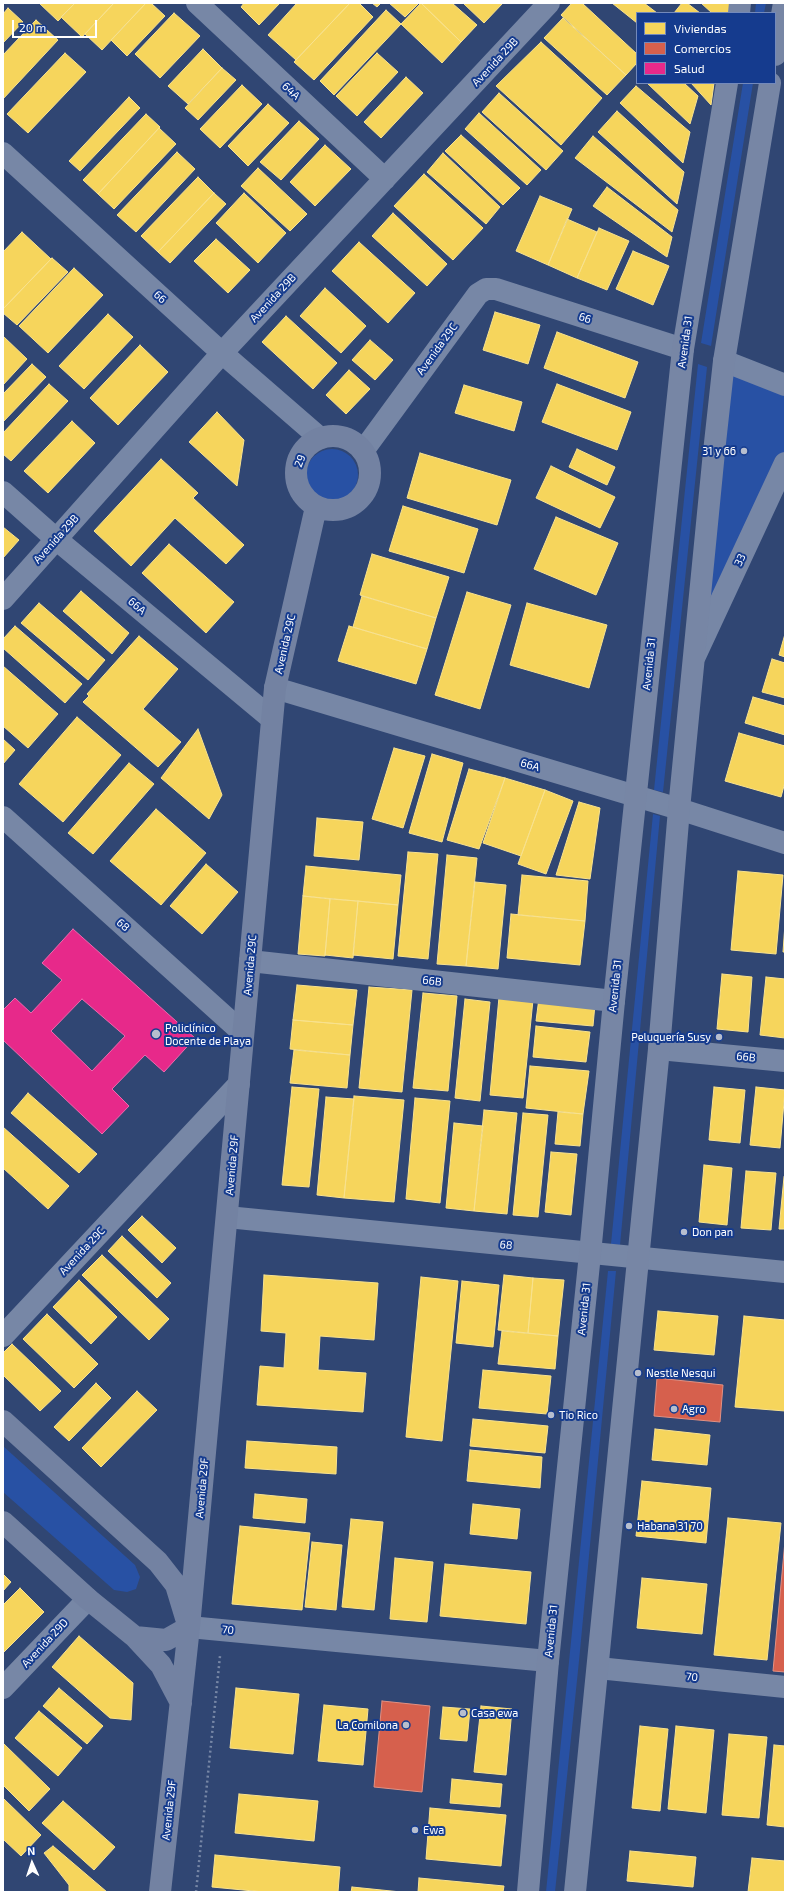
<!DOCTYPE html>
<meta charset="utf-8">
<style>
body{margin:0}
#map{position:relative;width:788px;height:1895px;overflow:hidden;background:#304673;font-family:"Exo 2",sans-serif}
canvas{display:block}
.frame{position:absolute;inset:0;border:4px solid #fff;pointer-events:none}
.legend{position:absolute;left:636px;top:12px;width:140px;height:72px;box-sizing:border-box;background:#153b8e;border:1px solid #7389bb;margin:0;padding:5px 7px;list-style:none;font-size:12px;color:#fff}
.legend li{display:flex;align-items:center;gap:8px;height:20px}
.legend b{width:20px;border:1px solid #7389bb}
.north{position:absolute;left:12px;top:1843px;width:40px;height:40px;-webkit-text-stroke:3px #153b8e;paint-order:stroke;rotate:357deg;font-size:11px;font-weight:700;line-height:16px;text-align:center;color:#fff}
.north::after{content:'';display:block;margin:auto;width:14px;height:18px;background:#fff;clip-path:polygon(50% 0,100% 100%,50% 72%,0 100%)}
.scale{position:absolute;left:12px;top:20px;width:85px;height:18px;box-sizing:border-box;border:2px solid #fff;border-top:0;padding-left:5px;font-size:12px;line-height:14px;white-space:nowrap;color:#fff;-webkit-text-stroke:3px #153b8e;paint-order:stroke}
</style>
<div id="map">
<canvas width="788" height="1895"></canvas>
<div class="frame"></div>
<ul class="legend">
<li><b style="height:11px;background:#f6d55c"></b>Viviendas</li>
<li><b style="height:11px;background:#d6604d"></b>Comercios</li>
<li><b style="height:11px;background:#e7298a"></b>Salud</li>
</ul>
<div class="north">N</div>
<div class="scale">20 m</div>
</div>
<script>
const c = document.querySelector('canvas').getContext('2d');
c.lineJoin = 'round';
function fill(path, color) { c.fillStyle = color; c.fill(path, 'evenodd'); }
const shape = rows => new Path2D(rows.map(r => 'M' + r).join(''));
function stroke(path, color, width, dash) { c.strokeStyle = color; c.lineWidth = width; c.lineCap = dash ? 'butt' : 'round'; c.setLineDash(dash || []); c.stroke(path); }
function label(font, color, halo, rows, align = 'center') {
  c.font = font + ' "Exo 2",sans-serif'; c.lineWidth = 4; c.setLineDash([]); c.textBaseline = 'middle'; c.strokeStyle = halo; c.fillStyle = color; for (const [text, x, y, turn = 0] of rows) {
    c.save(); c.translate(x, y); c.rotate((+turn || 0) * Math.PI / 180); c.textAlign = isNaN(turn) ? turn : align; if (halo) c.strokeText(text, 0, 0); c.fillText(text, 0, 0); c.restore();
  }
}
fill(shape([
 [756,3,766,3,764,13,755,13],
 [743,83,753,83,711,346,701,343],
 [724,361,785,385,785,463,695,657],
 [698,364,707,367,663,792,654,790],
 '306 475a26 26 0 1 1 52 0a26 26 0 1 1-52 0Z',
 [653,814,660,816,620,1245,611,1244],
 [608,1271,616,1271,579,1661,555,1892,546,1892],
 [3,1446,135,1565,140,1577,136,1589,127,1592,114,1590,3,1492]
]), '#2851a4');
const homes = shape([
 [39,3,75,3,58,21,39,3],
 [75,3,114,3,82,37,61,17,75,3],
 [114,3,146,3,102,50,85,34,114,3],
 [146,3,151,3,165,16,127,56,111,40,146,3],
 [244,3,280,3,259,25,241,7,244,3],
 [297,3,350,3,296,60,268,35,297,3],
 [350,3,359,3,373,17,314,80,294,62,350,3],
 [372,3,381,3,377,7,372,3],
 [389,3,419,3,405,17,389,3],
 [421,3,461,42,442,63,401,24,421,3],
 [421,3,452,3,477,25,461,42,421,3],
 [463,3,503,3,484,23,463,3],
 [572,3,582,3,637,54,637,63,626,75,561,15,572,3],
 [612,3,644,3,657,13,637,13,637,23,612,3],
 [682,3,687,3,700,13,674,13,682,3],
 [701,3,731,3,728,13,712,13,701,3],
 [8,8,23,22,3,43,3,14,8,8],
 [386,10,401,24,334,95,320,81,386,10],
 [174,13,200,36,160,78,135,54,174,13],
 [563,18,626,75,607,95,544,38,563,18],
 [36,20,58,40,3,99,3,55,36,20],
 [541,42,602,98,561,145,496,86,541,42],
 [203,49,222,68,188,104,168,86,203,49],
 [65,53,86,72,28,133,7,114,65,53],
 [377,53,398,72,357,116,336,96,377,53],
 [222,68,236,80,198,120,185,108,222,68],
 [406,77,423,93,381,138,364,122,406,77],
 [647,83,684,83,698,96,690,124,647,83],
 [691,83,714,83,711,105,691,83],
 [242,85,262,104,220,148,200,129,242,85],
 [636,86,690,132,683,163,620,103,636,86],
 [499,93,563,151,546,170,482,112,499,93],
 [129,97,140,108,80,171,69,161,129,97],
 [268,104,289,123,248,166,228,146,268,104],
 [617,111,684,172,677,204,598,132,617,111],
 [479,113,541,170,527,185,465,129,479,113],
 [146,114,160,127,98,194,83,180,146,114],
 [299,121,319,139,281,180,260,162,299,121],
 [159,128,176,144,114,209,98,194,159,128],
 [461,135,520,188,503,205,445,151,461,135],
 [593,136,678,210,672,232,575,158,593,136],
 [325,145,351,169,315,206,290,182,325,145],
 [177,152,195,169,136,232,117,215,177,152],
 [443,153,500,207,486,224,427,172,443,153],
 [258,168,307,214,290,231,241,186,258,168],
 [424,174,483,228,453,260,394,206,424,174],
 [198,177,214,193,158,252,141,236,198,177],
 [607,187,672,237,667,257,593,206,607,187],
 [214,193,226,204,170,263,158,252,214,193],
 [244,193,286,233,258,263,216,223,244,193],
 [540,196,572,209,548,265,516,251,540,196],
 [393,213,447,264,427,286,372,236,393,213],
 [567,219,597,232,577,278,548,265,567,219],
 [599,228,629,241,607,290,577,278,599,228],
 [22,232,51,259,3,309,3,252,22,232],
 [216,239,250,270,228,293,194,261,216,239],
 [359,242,415,293,388,323,332,271,359,242],
 [633,251,669,266,653,305,616,289,633,251],
 [52,258,68,272,17,325,3,313,3,309,52,258],
 [74,268,103,295,48,353,19,326,74,268],
 [325,288,366,326,341,353,300,316,325,288],
 [495,312,540,325,528,364,483,350,495,312],
 [108,314,133,337,84,389,59,366,108,314],
 [286,316,337,363,313,389,262,342,286,316],
 [557,332,638,362,625,398,544,368,557,332],
 [3,336,27,359,3,385,3,336],
 [370,340,393,360,375,380,352,360,370,340],
 [140,345,168,372,118,425,90,398,140,345],
 [32,364,46,377,3,422,3,394,32,364],
 [349,370,370,389,346,414,326,395,349,370],
 [49,384,68,401,11,461,3,454,3,433,49,384],
 [557,384,631,412,617,450,542,422,557,384],
 [464,385,522,402,514,431,455,413,464,385],
 [217,412,244,440,237,486,189,442,217,412],
 [72,421,95,443,48,493,24,471,72,421],
 [577,449,615,467,607,485,569,467,577,449],
 [420,453,511,480,497,525,407,498,420,453],
 [161,459,198,493,193,498,244,545,226,564,175,518,131,566,94,531,161,459],
 [551,466,615,497,600,528,536,498,551,466],
 [403,506,478,529,464,573,389,551,403,506],
 [556,517,618,543,596,595,534,569,556,517],
 [3,527,19,540,3,558,3,527],
 [169,544,234,602,206,633,142,573,169,544],
 [372,554,449,577,436,618,360,595,372,554],
 [81,591,129,633,112,654,63,611,81,591],
 [467,592,511,605,480,709,435,695,467,592],
 [362,596,436,618,427,649,353,627,362,596],
 [39,603,105,660,88,680,21,623,39,603],
 [527,603,607,625,589,688,510,665,527,603],
 [15,626,82,684,65,703,3,648,3,639,15,626],
 [349,626,427,649,416,684,338,661,349,626],
 [785,634,785,657,779,655,785,634],
 [139,636,178,669,143,709,181,742,158,767,83,702,89,696,87,694,139,636],
 [772,659,785,663,785,698,762,692,772,659],
 [3,666,58,714,28,748,3,726,3,666],
 [753,697,785,706,785,735,745,723,753,697],
 [77,717,121,755,63,822,19,784,77,717],
 [198,729,222,795,209,819,161,778,198,729],
 [739,733,785,746,785,782,781,797,725,781,739,733],
 [3,739,15,750,3,764,3,739],
 [394,748,425,756,403,828,372,819,394,748],
 [432,754,463,763,442,842,409,833,432,754],
 [129,763,154,784,93,854,68,833,129,763],
 [469,769,505,778,479,849,447,840,469,769],
 [505,778,545,790,521,856,483,843,505,778],
 [545,790,573,801,546,874,518,864,545,790],
 [579,802,600,808,590,879,556,875,579,802],
 [156,809,206,853,161,905,110,861,156,809],
 [317,818,363,822,359,860,314,856,317,818],
 [408,852,438,854,428,959,398,956,408,852],
 [447,855,477,858,466,966,437,964,447,855],
 [206,864,238,892,202,934,170,906,206,864],
 [306,866,401,875,398,905,303,896,306,866],
 [738,871,783,875,776,954,731,950,738,871],
 [522,875,588,881,585,921,518,915,522,875],
 [475,882,506,885,498,969,466,966,475,882],
 [303,896,330,899,325,956,298,954,303,896],
 [330,899,358,901,353,958,325,955,330,899],
 [358,901,398,905,393,959,353,955,358,901],
 [511,914,585,921,580,965,507,958,511,914],
 [785,924,785,952,783,952,785,924],
 [722,974,752,977,748,1032,717,1029,722,974],
 [766,977,785,979,785,1038,760,1035,766,977],
 [297,985,357,990,353,1025,293,1020,297,985],
 [369,987,412,990,402,1092,359,1088,369,987],
 [423,993,457,996,448,1091,413,1088,423,993],
 [499,997,533,1000,523,1098,490,1095,499,997],
 [539,998,595,1004,593,1026,536,1021,539,998],
 [465,999,490,1002,480,1101,455,1098,465,999],
 [293,1020,353,1025,350,1055,290,1049,293,1020],
 [536,1026,590,1032,586,1062,533,1057,536,1026],
 [294,1050,350,1055,347,1088,290,1083,294,1050],
 [530,1066,589,1071,583,1114,526,1108,530,1066],
 [292,1087,319,1089,309,1187,282,1185,292,1087],
 [714,1087,745,1090,740,1143,709,1140,714,1087],
 [756,1087,785,1090,780,1148,750,1145,756,1087],
 [28,1093,97,1154,79,1173,11,1113,28,1093],
 [354,1096,404,1100,394,1202,344,1198,354,1096],
 [326,1097,354,1099,344,1198,317,1195,326,1097],
 [415,1098,450,1101,440,1203,406,1199,415,1098],
 [484,1110,517,1113,507,1214,474,1211,484,1110],
 [558,1112,583,1114,580,1146,555,1144,558,1112],
 [523,1113,548,1115,538,1217,513,1215,523,1113],
 [454,1123,483,1126,474,1211,446,1208,454,1123],
 [3,1127,69,1186,48,1209,3,1168,3,1127],
 [551,1152,577,1154,571,1215,545,1212,551,1152],
 [704,1165,732,1168,727,1225,699,1222,704,1165],
 [746,1171,776,1173,771,1230,741,1228,746,1171],
 [784,1177,785,1178,785,1229,779,1229,784,1177],
 [142,1216,176,1248,162,1263,128,1230,142,1216],
 [122,1236,171,1283,157,1298,108,1251,122,1236],
 [102,1255,169,1319,149,1340,82,1275,102,1255],
 [264,1275,378,1283,374,1340,320,1336,318,1370,366,1373,363,1412,257,1405,260,1366,284,1368,286,1333,261,1331,264,1275],
 [504,1275,533,1278,528,1333,498,1330,504,1275],
 [421,1277,458,1281,442,1441,406,1437,421,1277],
 [533,1278,564,1280,558,1336,528,1333,533,1278],
 [79,1280,117,1317,91,1344,53,1307,79,1280],
 [462,1281,499,1285,493,1347,456,1343,462,1281],
 [658,1311,718,1316,714,1355,654,1350,658,1311],
 [47,1314,98,1364,74,1388,23,1339,47,1314],
 [744,1316,785,1320,785,1411,735,1407,744,1316],
 [502,1331,558,1336,555,1369,498,1364,502,1331],
 [12,1344,61,1391,40,1411,3,1375,3,1353,12,1344],
 [483,1370,551,1376,547,1414,479,1408,483,1370],
 [96,1383,111,1398,69,1441,54,1427,96,1383],
 [137,1391,157,1410,101,1467,82,1448,137,1391],
 [473,1419,548,1426,545,1453,470,1446,473,1419],
 [655,1429,710,1435,707,1465,652,1460,655,1429],
 [247,1441,337,1447,336,1474,245,1468,247,1441],
 [470,1450,542,1457,540,1488,467,1481,470,1450],
 [642,1481,711,1488,706,1543,636,1536,642,1481],
 [255,1494,307,1499,305,1523,253,1518,255,1494],
 [473,1504,520,1509,517,1539,470,1534,473,1504],
 [728,1518,781,1523,767,1660,714,1655,728,1518],
 [351,1519,383,1522,374,1610,342,1607,351,1519],
 [240,1526,310,1533,302,1610,232,1604,240,1526],
 [312,1542,342,1545,336,1610,305,1607,312,1542],
 [395,1558,433,1562,427,1622,390,1619,395,1558],
 [445,1564,531,1572,526,1624,440,1616,445,1564],
 [3,1574,11,1582,3,1591,3,1574],
 [642,1578,707,1584,702,1634,637,1628,642,1578],
 [20,1588,44,1612,3,1653,3,1605,20,1588],
 [79,1636,133,1683,131,1720,110,1718,52,1667,79,1636],
 [59,1688,103,1726,87,1744,43,1706,59,1688],
 [236,1688,299,1694,293,1754,230,1748,236,1688],
 [324,1705,368,1709,363,1765,318,1761,324,1705],
 [481,1706,512,1709,506,1775,474,1772,481,1706],
 [443,1707,470,1709,467,1741,440,1739,443,1707],
 [39,1711,82,1748,58,1776,15,1738,39,1711],
 [640,1726,668,1729,660,1811,632,1808,640,1726],
 [676,1726,714,1730,706,1813,668,1809,676,1726],
 [729,1734,767,1737,759,1818,722,1815,729,1734],
 [3,1743,50,1789,29,1811,3,1785,3,1743],
 [774,1745,785,1746,785,1827,767,1825,774,1745],
 [452,1779,502,1784,500,1807,450,1803,452,1779],
 [239,1794,318,1801,314,1841,235,1833,239,1794],
 [3,1798,41,1835,21,1856,3,1839,3,1798],
 [63,1801,115,1847,94,1870,42,1823,63,1801],
 [430,1808,506,1815,501,1866,426,1859,430,1808],
 [53,1846,107,1892,69,1892,69,1885,44,1853,53,1846],
 [630,1851,696,1857,693,1887,627,1881,630,1851],
 [215,1855,340,1867,338,1892,264,1892,212,1887,215,1855],
 [752,1858,785,1861,785,1892,748,1892,752,1858],
 [419,1878,504,1886,503,1892,418,1892,419,1878],
 [352,1887,401,1892,351,1892,352,1887]
]);
fill(homes, '#f6d55c');
stroke(homes, '#f9e28d', 1);
const shops = shape([
 [657,1378,723,1385,720,1422,654,1416,657,1378],
 [785,1541,785,1672,773,1671,785,1541],
 [382,1701,430,1706,422,1792,374,1787,382,1701]
]);
fill(shops, '#d6604d');
stroke(shops, '#e29082', 1);
const health = shape([
 [73,929,195,1038,164,1072,145,1055,112,1089,129,1106,102,1134,3,1040,3,1010,15,998,31,1013,62,980,42,963,73,929],
 [82,999,125,1036,92,1071,51,1031,82,999]
]);
fill(health, '#e7298a');
stroke(health, '#ee69ad', 1);
stroke(shape([
 [196,1892,220,1656]
]), '#7787a6', 2.5, [2, 3]);
stroke(shape([
 [197,3,385,179],
 [3,153,222,353,320,438],
 [724,361,785,385],
 [363,451,478,294,486,289,496,289,683,349],
 [3,492,56,539,272,719],
 [3,599,222,353,549,3],
 [695,656,785,463],
 [275,688,679,809,785,843],
 [3,817,243,1033],
 [250,961,614,1001],
 [659,1049,785,1061],
 [227,1217,785,1272],
 [3,1336,239,1084],
 [189,1627,548,1661],
 [598,1668,785,1687],
 [3,1688,88,1599]
]), '#7787a6', 22);
stroke(shape([
 '296 473a37 37 0 1 1 74 0a37 37 0 1 1-74 0Z',
 [3,1421,158,1562,176,1585,186,1618],
 [3,1522,88,1599,135,1637,161,1665,181,1703],
 [135,1637,166,1640,189,1627],
 [160,1892,189,1627,275,688,316,507]
]), '#7382a2', 22);
stroke(shape([
 [739,13,740,3],
 [775,55,784,3],
 [528,1892,548,1661,590,1254,614,1001,683,349,727,83],
 [575,1892,659,1049,679,809,714,452,724,361,770,83]
]), '#7786a5', 22);
for (const [x, y, r, color] of [
 [744,451,4,"#b7bece"],
 [156,1034,5,"#b7bece"],
 [719,1037,4,"#b7bece"],
 [684,1232,4,"#b7bece"],
 [638,1373,4,"#b7bece"],
 [674,1409,4,"#b7bece"],
 [551,1415,4,"#b7bece"],
 [629,1526,4,"#b7bece"],
 [463,1713,4,"#b7bece"],
 [406,1725,4,"#b7bece"],
 [415,1830,4,"#b7bece"]
]) { const dot = new Path2D(); dot.arc(x, y, r, 0, 2 * Math.PI); c.fillStyle = color; c.fill(dot); stroke(dot, '#153b8e', 1.5); }
label('11px', '#fff', '#153b8e', [
 ["Avenida 29B",495,62,-47],
 ["64A",291,91,43],
 ["66",160,297,42],
 ["Avenida 29B",273,298,-47],
 ["66",585,318,18],
 ["Avenida 31",685,342,-82],
 ["Avenida 29C",437,349,-54],
 ["29",300,461,-70],
 ["Avenida 29B",56,539,-48],
 ["33",740,560,-65],
 ["66A",137,606,40],
 ["Avenida 29C",285,644,-77],
 ["Avenida 31",649,664,-84],
 ["66A",530,765,17],
 ["68",123,925,42],
 ["Avenida 29C",250,965,-85],
 ["66B",432,981,6],
 ["Avenida 31",615,986,-84],
 ["66B",746,1057,5],
 ["Avenida 29F",232,1165,-85],
 ["68",506,1245,6],
 ["Avenida 29C",82,1251,-47],
 ["Avenida 31",584,1309,-84],
 ["Avenida 29F",202,1488,-85],
 ["70",228,1630,6],
 ["Avenida 31",551,1631,-84],
 ["Avenida 29D",45,1643,-47],
 ["70",692,1677,6],
 ["Avenida 29F",169,1810,-84]
]);
label('11px', '#fff', '#153b8e', [
 ["31 y 66",736,451,"right"],
 ["Policlínico",165,1028],
 ["Docente de Playa",165,1041],
 ["Peluquería Susy",711,1037,"right"],
 ["Don pan",692,1232],
 ["Nestle Nesqui",646,1373],
 ["Agro",682,1409],
 ["Tio Rico",559,1415],
 ["Habana 31 70",637,1526],
 ["Casa ewa",471,1713],
 ["La Comilona",398,1725,"right"],
 ["Ewa",423,1830]
], 'left');
</script>
